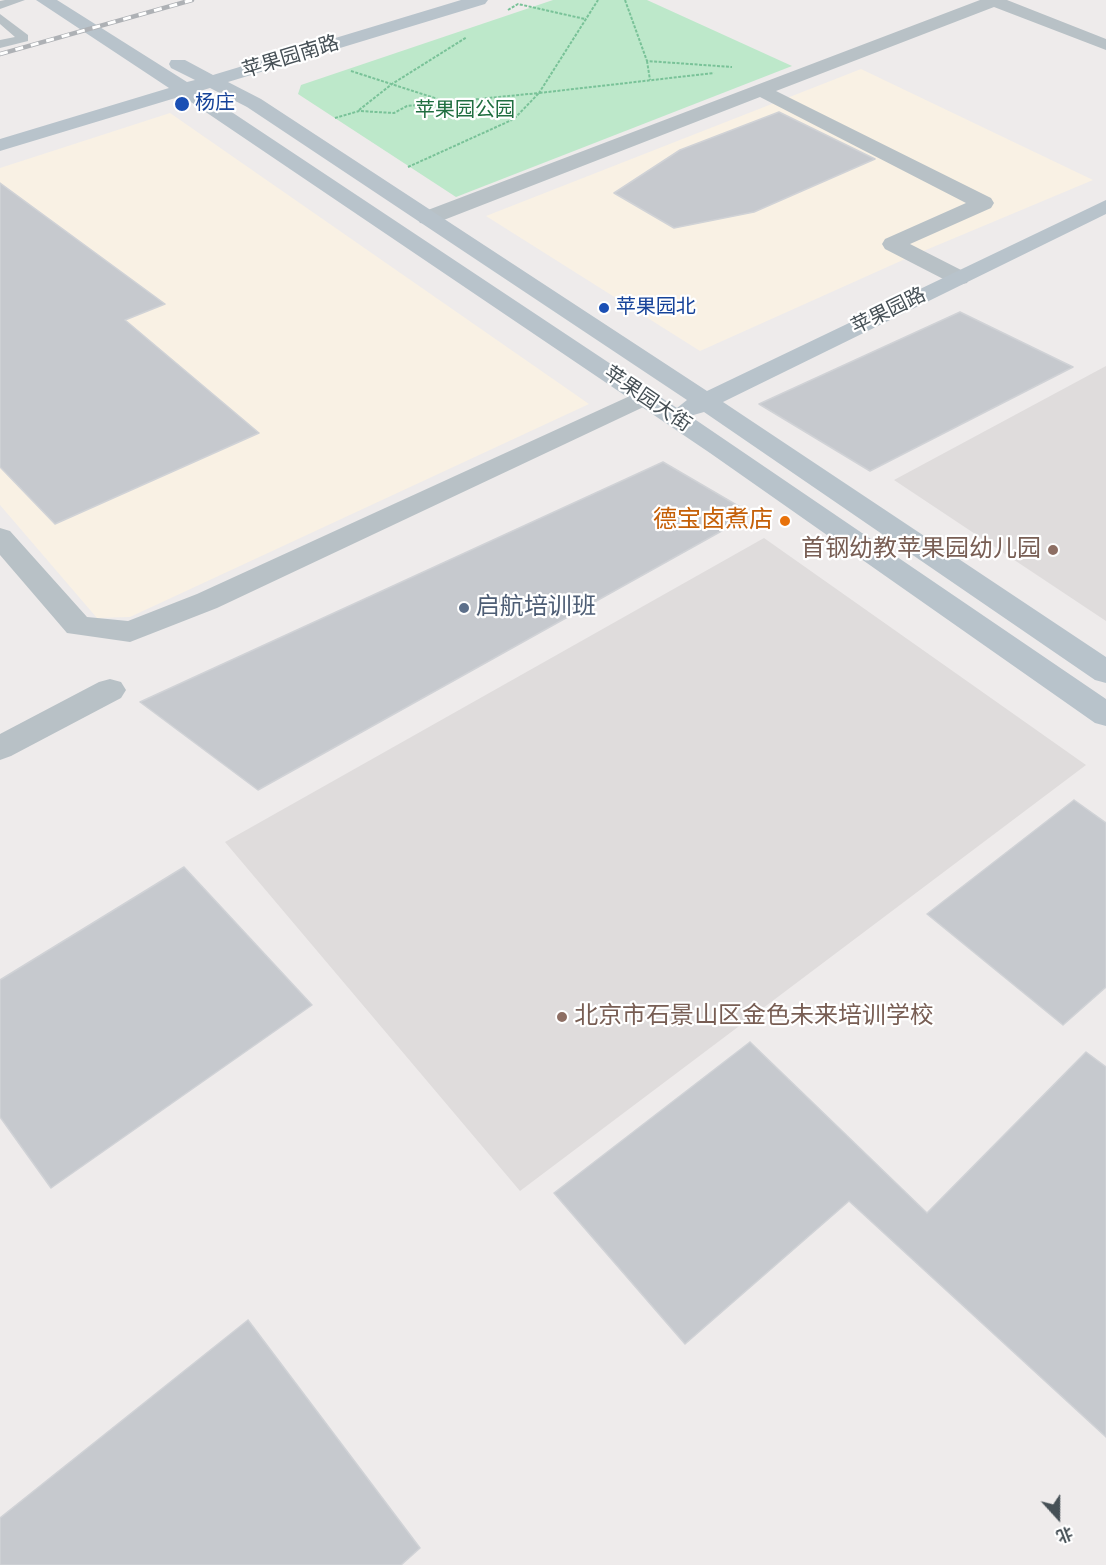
<!DOCTYPE html>
<meta charset="utf-8">
<style>
body{margin:0}
#map{position:relative;width:1106px;height:1565px;overflow:hidden;background:#eeebeb;font-family:Jost,"Noto Sans SC",sans-serif}
canvas{display:block}
.north{position:absolute;left:1028px;top:1487px;width:60px;height:60px;-webkit-text-stroke:4px #fff;paint-order:stroke;rotate:159deg;font-size:16px;font-weight:700;line-height:24px;text-align:center;color:#465056}
.north::after{content:'';display:block;margin:auto;width:21px;height:27px;background:#465056;clip-path:polygon(50% 0,100% 100%,50% 72%,0 100%)}
</style>
<div id="map">
<canvas width="1106" height="1565"></canvas>
<div class="north">北</div>
</div>
<script>
const c = document.querySelector('canvas').getContext('2d');
c.lineJoin = 'round';
function fill(path, color) { c.fillStyle = color; c.fill(path, 'evenodd'); }
const shape = rows => new Path2D(rows.map(r => 'M' + r).join(''));
function stroke(path, color, width, dash) { c.strokeStyle = color; c.lineWidth = width; c.lineCap = dash ? 'butt' : 'round'; c.setLineDash(dash || []); c.stroke(path); }
function label(font, color, halo, rows, align = 'center') {
  c.font = font + ' Jost,"Noto Sans SC",sans-serif'; c.lineWidth = 4.5; c.setLineDash([]); c.textBaseline = 'middle'; c.strokeStyle = halo; c.fillStyle = color; for (const [text, x, y, turn = 0] of rows) {
    c.save(); c.translate(x, y); c.rotate((+turn || 0) * Math.PI / 180); c.textAlign = isNaN(turn) ? turn : align; if (halo) c.strokeText(text, 0, 0); c.fillText(text, 0, 0); c.restore();
  }
}
fill(shape([
 [861,69,1093,180,914,255,700,351,486,216],
 [170,113,589,404,130,617,97,618,0,505,0,168]
]), '#f9f1e4');
fill(shape([
 [1106,366,1106,621,894,480],
 [764,538,1086,765,520,1191,225,842]
]), '#dfdcdc');
fill(shape([
 [553,0,647,0,792,66,456,197,298,94,301,85]
]), '#bde8ca');
const building = shape([
 [779,112,875,159,754,212,674,228,614,193,680,150,779,112],
 [0,183,165,304,125,320,259,433,55,524,0,467,0,183],
 [960,312,1073,367,870,471,759,404,960,312],
 [663,462,752,514,258,790,140,702,663,462],
 [1074,800,1106,823,1106,987,1063,1025,927,914,1074,800],
 [184,867,312,1005,51,1188,0,1117,0,980,184,867],
 [750,1042,927,1213,1086,1052,1106,1067,1106,1437,849,1201,685,1344,554,1193,750,1042],
 [248,1320,420,1548,401,1565,0,1565,0,1518,248,1320]
]);
fill(building, '#c6c9ce');
stroke(building, '#d0d2d6', 1.5);
stroke(shape([
 [625,0,647,61,732,67],
 [508,10,518,4,585,19],
 [647,61,650,80],
 [351,71,444,101],
 [464,101,513,119],
 [359,110,392,84,467,37],
 [335,118,359,111,394,113,407,106,539,93,598,0],
 [408,167,514,119,539,93,714,73]
]), '#79c298', 2, [3, 1.5]);
fill(shape([
 [5,0,25,0,0,9,0,1,5,0],
 [0,14,28,35,28,41,0,48,0,40,15,37,0,24,0,14]
]), '#b8c1c6');
fill(shape([
 [980,0,1007,0,1106,39,1106,50,994,7,776,91,991,198,994,203,991,208,910,244,967,273,970,278,967,283,959,285,951,283,885,249,882,244,885,239,966,203,760,97,436,223,428,224,420,223,417,218,420,213,980,0],
 [643,390,652,393,656,398,652,403,217,608,130,642,67,633,0,555,0,528,10,531,87,617,128,621,197,594,643,390],
 [110,679,121,682,126,690,121,698,11,756,0,760,0,734,99,682,110,679]
]), '#b8c1c6');
fill(shape([
 [36,0,57,0,187,82,195,80,171,68,169,64,171,60,185,60,213,75,461,0,488,0,485,4,228,82,261,99,707,391,1106,200,1106,214,723,402,1106,657,1106,683,1095,680,704,412,690,416,1106,699,1106,726,1095,723,710,453,182,96,0,151,0,139,169,88,36,0],
 [210,88,247,107,687,400,677,408,200,91,210,88]
]), '#b8c3cb');
const rail = shape([
 [0,54,192,0]
]);
stroke(rail, '#aeb1b5', 4.5);
stroke(rail, '#fff', 3, [8]);
for (const [x, y, r, color] of [
 [182,104,8,"#1a4fb4"],
 [604,308,6,"#1a4fb4"],
 [785,521,6,"#e8710a"],
 [1053,550,6,"#8d6e63"],
 [464,608,6,"#5c6f8a"],
 [562,1017,6,"#8d6e63"]
]) { const dot = new Path2D(); dot.arc(x, y, r, 0, 2 * Math.PI); c.fillStyle = color; c.fill(dot); stroke(dot, '#fff', 2); }
label('20px', '#465056', '#fff', [
 ["苹果园南路",291,58,-17],
 ["苹果园路",889,312,-26],
 ["苹果园大街",647,400,34]
]);
label('20px', '#164399', '#fff', [
 ["杨庄",195,104],
 ["苹果园北",616,308]
], 'left');
label('20px', '#206e40', '#fff', [
 ["苹果园公园",465,111]
]);
label('24px', '#c56008', '#fff', [
 ["德宝卤煮店",773,521]
], 'right');
label('24px', '#785e54', '#fff', [
 ["首钢幼教苹果园幼儿园",1041,550],
 ["北京市石景山区金色未来培训学校",574,1017,"left"]
], 'right');
label('24px', '#4e5e75', '#fff', [
 ["启航培训班",476,608]
], 'left');
</script>
